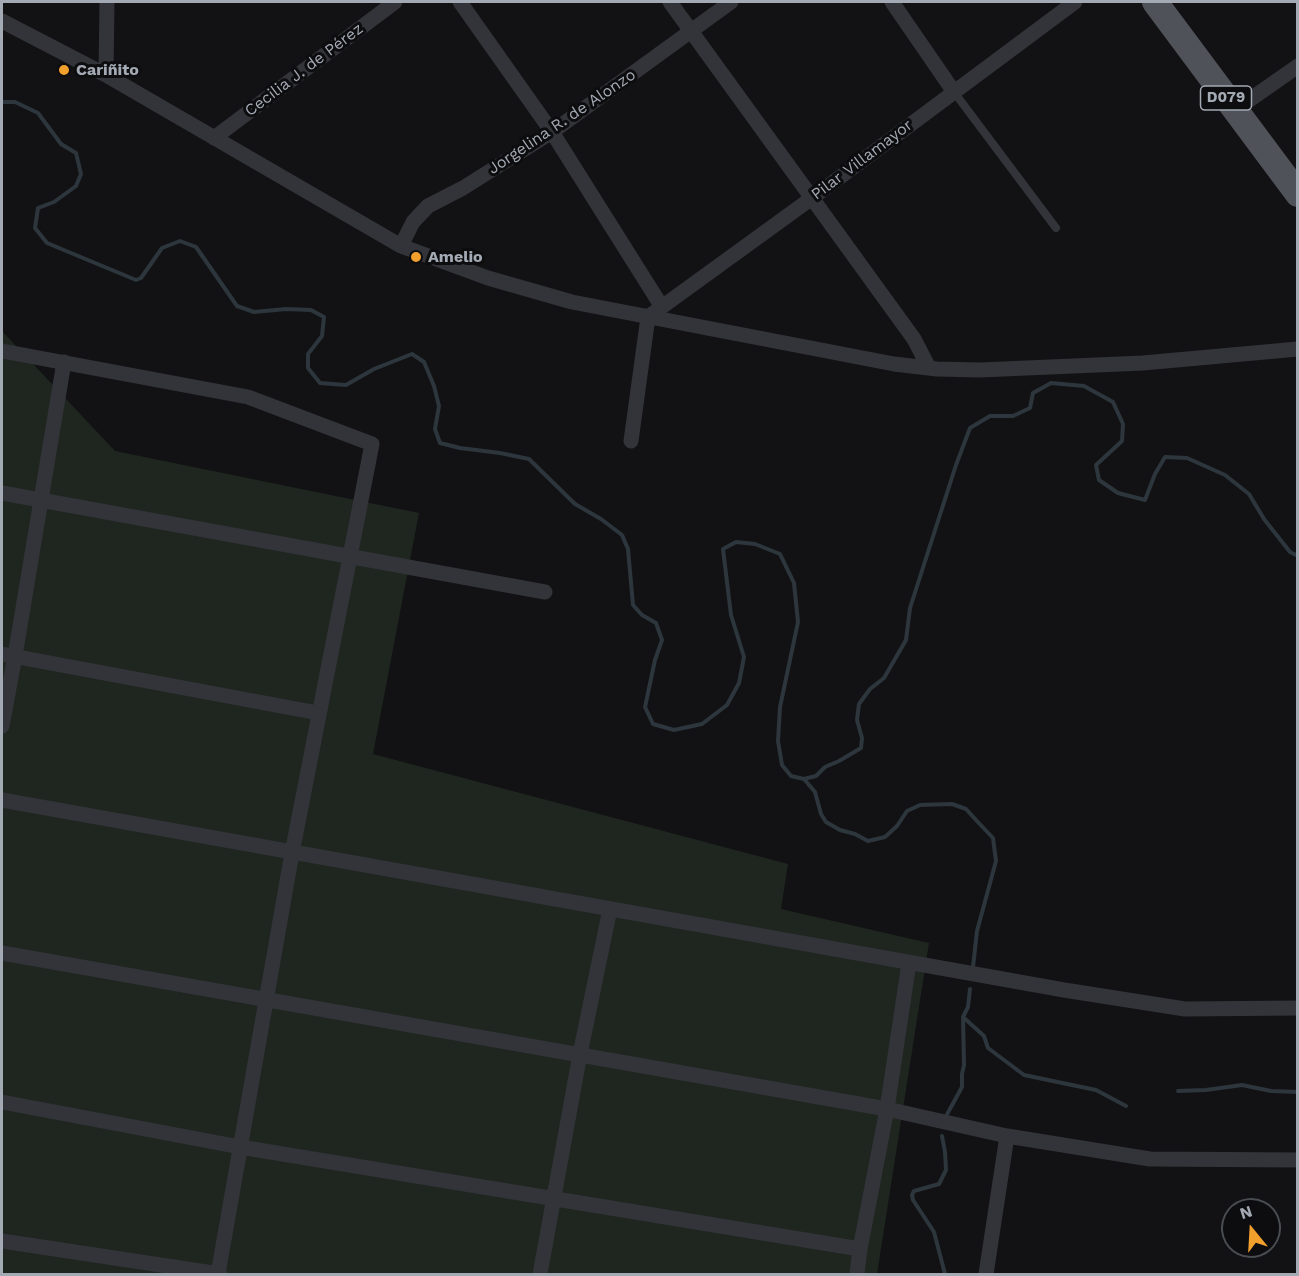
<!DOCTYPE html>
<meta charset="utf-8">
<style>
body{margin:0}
#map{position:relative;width:1299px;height:1276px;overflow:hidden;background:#121214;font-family:"Work Sans",sans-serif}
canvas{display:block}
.frame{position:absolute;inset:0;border:3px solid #a4aab4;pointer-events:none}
.north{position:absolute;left:1221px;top:1198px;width:60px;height:60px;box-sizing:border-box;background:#0d0d0f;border:2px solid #494c51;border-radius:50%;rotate:342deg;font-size:16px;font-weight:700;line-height:24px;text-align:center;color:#a4aab4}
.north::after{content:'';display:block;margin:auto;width:21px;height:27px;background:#f19f2d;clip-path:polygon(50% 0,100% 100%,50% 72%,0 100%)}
</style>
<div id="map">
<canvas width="1299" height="1276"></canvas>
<div class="frame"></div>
<div class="north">N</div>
</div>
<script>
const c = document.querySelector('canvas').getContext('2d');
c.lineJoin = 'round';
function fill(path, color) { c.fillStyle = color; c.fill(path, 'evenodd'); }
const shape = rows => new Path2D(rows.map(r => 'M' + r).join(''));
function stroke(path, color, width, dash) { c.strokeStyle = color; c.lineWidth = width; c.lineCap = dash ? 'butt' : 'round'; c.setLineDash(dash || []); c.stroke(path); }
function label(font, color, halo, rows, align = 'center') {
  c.font = font + ' "Work Sans",sans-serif'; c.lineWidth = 6; c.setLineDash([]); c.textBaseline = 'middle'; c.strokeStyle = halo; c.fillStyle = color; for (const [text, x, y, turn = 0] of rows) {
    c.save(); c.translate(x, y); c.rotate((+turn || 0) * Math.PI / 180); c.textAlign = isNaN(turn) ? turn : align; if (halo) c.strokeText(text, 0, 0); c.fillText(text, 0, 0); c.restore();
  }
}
fill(shape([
 [2,331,115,451,419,513,373,754,788,864,781,909,929,943,877,1274,2,1274]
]), '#1e261f');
stroke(shape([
 [2,102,15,102,38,113,61,144,76,153,81,174,76,186,54,202,38,208,35,228,47,243,136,280,141,278,162,248,180,241,196,247,237,306,254,312,286,309,311,310,324,317,322,336,308,354,308,368,320,383,346,385,374,369,412,354,424,362,434,386,439,406,435,429,440,443,460,448,500,453,529,459,575,504,601,519,622,535,628,549,633,605,642,615,656,623,662,640,655,660,645,707,653,724,674,730,702,724,727,705,739,683,744,657,731,615,723,549,736,542,755,544,780,554,794,583,798,622,780,707,778,741,782,765,791,776,804,779,816,776,825,767,839,761,861,748,862,738,857,720,859,704,870,689,884,678,906,640,910,608,956,465,970,428,990,416,1013,416,1030,408,1033,393,1051,383,1084,386,1113,402,1123,424,1122,441,1096,465,1099,480,1118,493,1145,500,1155,474,1165,457,1187,458,1225,475,1249,494,1264,519,1290,552,1298,556],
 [804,779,815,792,821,814,826,822,840,830,855,834,868,841,885,837,897,826,907,811,920,805,952,804,966,809,976,820,993,838,996,861,977,931,973,967],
 [963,1017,984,1036,988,1048,1024,1075,1096,1090,1126,1106],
 [1178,1091,1206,1090,1242,1085,1271,1091,1298,1092],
 [945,1118,962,1087,962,1074,964,1065,963,1017,968,1007,970,989],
 [942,1136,945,1152,946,1170,939,1184,914,1191,912,1195,913,1200,934,1232,945,1274]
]), '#2c363c', 4);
stroke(shape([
 [954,92,1056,228]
]), '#333439', 8);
stroke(shape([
 [460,2,552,132,662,307],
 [670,2,914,339,929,368],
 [892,2,954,92],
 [2,21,106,75,401,246,488,278,572,302,894,364,937,369,980,370,1143,363,1298,349],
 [106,75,107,2],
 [1235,110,1298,66],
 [214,138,395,2],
 [401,246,413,222,428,206,463,188,552,132,731,2],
 [648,317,812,198,1075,2],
 [2,351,248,397,372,444,292,853,218,1274],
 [631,441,648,317],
 [2,493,545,592],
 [2,654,318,713],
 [2,726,15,656,64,362],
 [2,800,1064,990,1185,1009,1298,1008],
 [2,953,887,1109,1007,1136,1150,1159,1298,1160],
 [2,1102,240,1147,860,1249],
 [2,1241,220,1274],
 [540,1274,580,1054,610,909],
 [857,1274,860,1249,887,1109,909,963],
 [986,1274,1007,1136]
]), '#333439', 15);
stroke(shape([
 [1155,2,1298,194]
]), '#4f5258', 26);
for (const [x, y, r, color] of [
 [64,70,6,"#f19f2d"],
 [416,257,6,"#f19f2d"]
]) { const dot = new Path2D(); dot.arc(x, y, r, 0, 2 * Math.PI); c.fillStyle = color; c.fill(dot); stroke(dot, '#0d0d0f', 2); }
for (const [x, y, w] of [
 [1226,98,51]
]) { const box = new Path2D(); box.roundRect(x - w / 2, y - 12, w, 24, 4.5); c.fillStyle = '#0d0d0f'; c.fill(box); stroke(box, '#a4aab4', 1.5); }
label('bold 15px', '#a4aab4', null, [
 ["D079",1226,98]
]);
label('bold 16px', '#a4aab4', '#0d0d0f', [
 ["Cariñito",76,70],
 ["Amelio",428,257]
], 'left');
label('16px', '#a4aab4', '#0d0d0f', [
 ["Cecilia J. de Pérez",304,70,-37],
 ["Jorgelina R. de Alonzo",562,122,-34],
 ["Pilar Villamayor",862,160,-37]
]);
</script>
